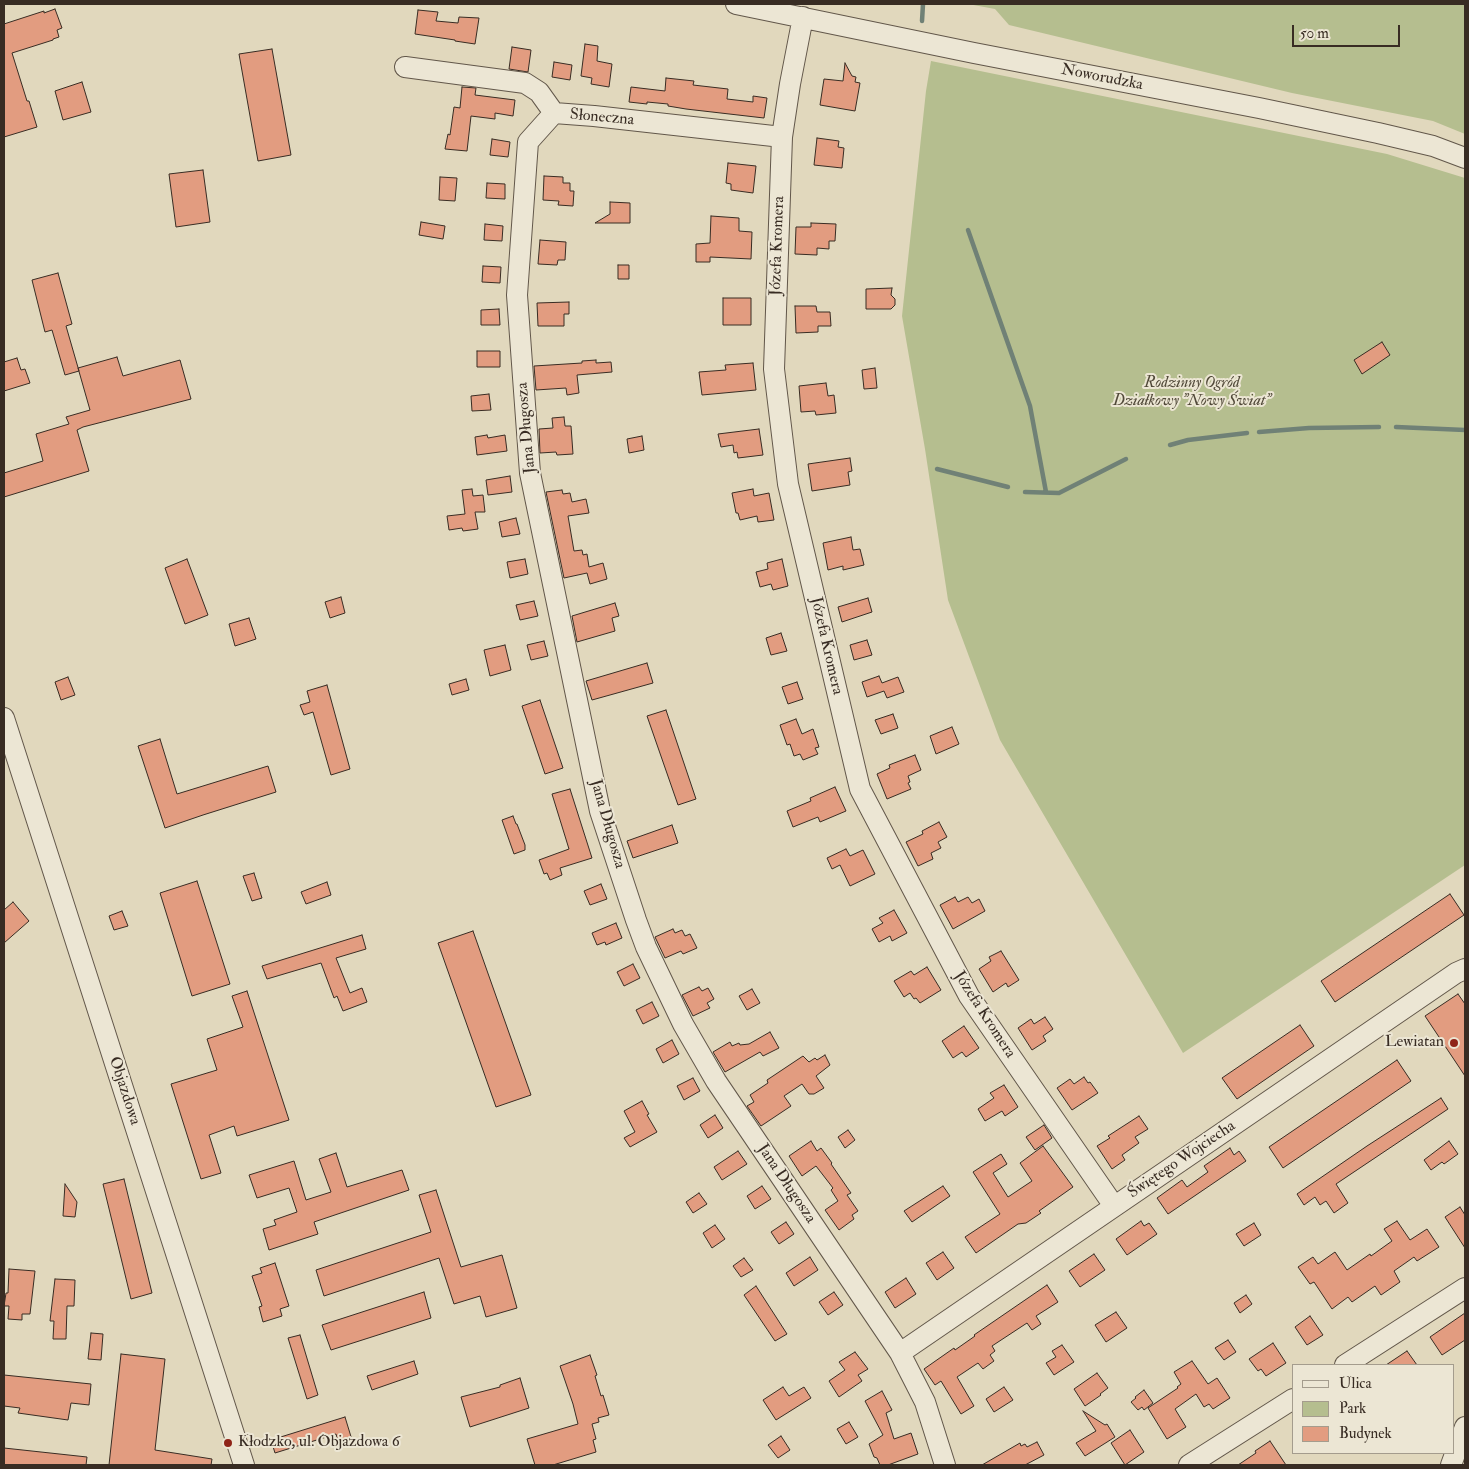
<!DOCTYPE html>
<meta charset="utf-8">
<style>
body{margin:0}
#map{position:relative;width:1469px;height:1469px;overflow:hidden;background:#e1d8bd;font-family:"IM FELL Double Pica",serif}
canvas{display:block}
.frame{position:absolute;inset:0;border:5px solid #382c23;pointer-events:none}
.legend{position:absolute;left:1292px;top:1364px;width:162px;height:90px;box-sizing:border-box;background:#ece6d4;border:1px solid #a49c8d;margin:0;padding:6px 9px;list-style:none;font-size:15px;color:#382c23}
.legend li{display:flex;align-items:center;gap:10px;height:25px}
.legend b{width:25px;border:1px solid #a49c8d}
.scale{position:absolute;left:1292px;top:25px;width:108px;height:22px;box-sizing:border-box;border:2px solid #382c23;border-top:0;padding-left:6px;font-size:15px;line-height:18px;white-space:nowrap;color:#382c23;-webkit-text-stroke:4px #ece6d4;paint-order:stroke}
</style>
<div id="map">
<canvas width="1469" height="1469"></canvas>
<div class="frame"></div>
<ul class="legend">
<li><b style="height:6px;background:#ece6d4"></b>Ulica</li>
<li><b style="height:14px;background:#b5be8f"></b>Park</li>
<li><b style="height:14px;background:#e29c80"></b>Budynek</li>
</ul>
<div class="scale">50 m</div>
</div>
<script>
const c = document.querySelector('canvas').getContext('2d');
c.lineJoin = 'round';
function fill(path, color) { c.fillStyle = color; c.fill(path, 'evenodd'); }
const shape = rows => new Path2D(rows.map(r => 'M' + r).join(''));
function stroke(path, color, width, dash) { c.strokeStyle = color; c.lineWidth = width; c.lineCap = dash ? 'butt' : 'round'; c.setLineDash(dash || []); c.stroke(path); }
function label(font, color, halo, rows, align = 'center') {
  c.font = font + ' "IM FELL Double Pica",serif'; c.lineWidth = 4; c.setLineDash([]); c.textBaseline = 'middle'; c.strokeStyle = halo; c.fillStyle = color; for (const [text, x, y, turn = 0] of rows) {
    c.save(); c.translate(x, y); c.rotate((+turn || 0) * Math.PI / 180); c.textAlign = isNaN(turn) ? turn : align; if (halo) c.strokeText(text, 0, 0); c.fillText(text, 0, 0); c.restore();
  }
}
fill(shape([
 [968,4,1465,4,1465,134,1433,121,1292,93,1009,25,995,9],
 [931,61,1387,154,1465,178,1465,865,1183,1053,1000,740,948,600,925,449,902,316,926,91]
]), '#b5be8f');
stroke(shape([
 [922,21,923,4],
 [968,230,1030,406,1046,492],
 [1396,427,1465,430],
 [1259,432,1309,428,1379,427],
 [1170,445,1188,440,1247,433],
 [937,469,1008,487],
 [1025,492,1059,493,1126,459]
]), '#708176', 4.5);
const building = shape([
 [55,9,62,28,57,30,59,37,53,39,53,40,12,53,27,101,29,101,37,127,4,137,4,24,44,11,44,13,55,9],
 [418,10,438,12,436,21,458,23,459,17,479,18,475,44,455,41,455,40,415,34,418,10],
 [585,44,598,46,597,61,612,64,609,87,591,84,592,78,581,76,585,44],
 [512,47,531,50,528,72,509,69,512,47],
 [272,49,291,155,258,161,239,54,272,49],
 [554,62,572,65,570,80,552,77,554,62],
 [845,63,852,76,856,77,855,82,860,83,855,111,820,105,824,79,843,81,845,63],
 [666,78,694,81,693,85,728,89,727,99,753,102,753,96,767,98,764,118,686,109,668,106,668,104,647,102,647,104,629,102,631,87,665,91,666,78],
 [82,82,91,112,63,120,55,91,82,82],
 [462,87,476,88,475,95,515,100,513,116,495,113,495,119,471,116,467,151,445,149,448,134,450,135,454,107,460,108,462,87],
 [817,138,839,141,838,147,844,148,842,168,814,165,817,138],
 [492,139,510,142,508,157,490,155,492,139],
 [728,163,756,166,753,193,731,190,731,184,726,183,728,163],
 [203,170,210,222,176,227,169,174,203,170],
 [544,176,563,177,563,183,570,183,570,191,574,191,573,206,558,205,559,201,543,200,544,176],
 [440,177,457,178,455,201,439,200,440,177],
 [487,183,505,184,505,199,486,198,487,183],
 [610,202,630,203,630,223,595,223,610,214,610,202],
 [711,216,739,218,739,231,752,232,751,259,710,257,710,262,696,262,696,244,710,243,711,216],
 [421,222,445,226,443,239,419,235,421,222],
 [811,223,836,224,835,241,829,241,829,249,817,248,817,255,795,254,796,227,811,227,811,223],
 [485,224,503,226,502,241,484,240,485,224],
 [540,240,566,242,565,260,558,260,557,265,538,264,540,240],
 [618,265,629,265,629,279,618,279,618,265],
 [483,266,501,267,500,283,482,282,483,266],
 [58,273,72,324,66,326,79,371,65,375,52,330,45,332,32,280,58,273],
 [892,288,891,295,895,299,895,305,891,309,866,309,866,289,892,288],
 [723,298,751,298,751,325,723,325,723,298],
 [569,302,569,314,564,314,564,326,538,326,537,303,569,302],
 [795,306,816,306,817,312,830,312,831,326,818,326,818,332,796,333,795,306],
 [499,309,500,325,481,325,481,310,499,309],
 [1382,342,1390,355,1362,374,1354,360,1382,342],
 [477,351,500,351,500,367,477,367,477,351],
 [117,357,123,376,180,360,191,399,83,427,77,430,89,471,4,497,4,473,43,461,36,434,69,424,66,417,90,410,78,368,117,357],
 [17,358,21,370,25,369,30,383,4,391,4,362,17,358],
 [596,360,596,363,611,362,612,372,577,375,579,393,567,395,566,388,536,390,534,366,582,363,582,361,596,360],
 [753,363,756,390,702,395,699,372,726,370,725,365,753,363],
 [875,368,877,388,864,389,862,370,875,368],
 [826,383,828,396,834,395,836,413,816,415,815,411,801,412,799,386,826,383],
 [489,394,491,410,472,411,471,396,489,394],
 [564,417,565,426,571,426,573,454,557,455,556,452,540,453,539,429,553,428,552,418,564,417],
 [759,429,763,455,738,458,737,452,734,453,733,445,721,447,718,434,759,429],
 [487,435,488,438,505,435,507,451,477,455,475,437,487,435],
 [642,436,644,450,629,453,627,439,642,436],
 [850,458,852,471,848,472,850,485,812,491,808,464,850,458],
 [510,476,512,492,488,495,486,480,510,476],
 [472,489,473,496,483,495,485,512,475,512,478,529,463,531,462,528,449,530,447,516,465,514,462,490,472,489],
 [753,489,754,496,769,493,774,520,758,522,757,516,740,520,738,513,736,513,732,493,753,489],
 [562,490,563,494,570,493,572,502,586,499,589,513,568,516,574,551,582,550,583,555,587,554,589,567,603,563,607,579,590,584,587,573,564,578,546,492,562,490],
 [516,518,520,534,502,537,499,522,516,518],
 [851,537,853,550,860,549,864,565,843,570,843,566,828,570,823,543,851,537],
 [187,559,208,615,185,624,165,568,187,559],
 [525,559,528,574,510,578,507,562,525,559],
 [782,559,788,586,773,590,771,584,760,587,756,572,768,569,767,563,782,559],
 [341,597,345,613,330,618,325,602,341,597],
 [868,598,872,612,842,622,838,607,868,598],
 [534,601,538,616,520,620,516,605,534,601],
 [615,603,619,616,612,618,615,631,577,642,572,616,615,603],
 [249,618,256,639,235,646,229,624,249,618],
 [781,633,787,651,771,655,766,638,781,633],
 [867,640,872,655,854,660,850,645,867,640],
 [544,641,548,656,531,660,527,645,544,641],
 [505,645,511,670,490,676,484,650,505,645],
 [647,663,653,683,592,700,586,681,647,663],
 [879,676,882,683,898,677,904,692,887,698,884,691,867,697,862,682,879,676],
 [68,677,75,695,61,700,55,682,68,677],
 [466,679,469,690,452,695,449,684,466,679],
 [797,682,803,699,788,704,782,687,797,682],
 [327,685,350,769,331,775,313,712,304,715,300,705,310,702,307,691,327,685],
 [540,700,563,768,545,774,522,706,540,700],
 [666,710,696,799,678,805,647,716,666,710],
 [893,714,898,728,881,734,875,720,893,714],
 [796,719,802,734,813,729,819,747,815,748,818,754,803,760,800,754,794,756,790,744,787,745,780,725,796,719],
 [952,727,959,744,936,754,930,736,952,727],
 [160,739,177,794,268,766,276,792,203,815,165,828,138,746,160,739],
 [915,755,921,770,908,776,910,782,908,783,911,789,887,799,877,774,890,768,889,765,915,755],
 [835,787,846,811,820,822,818,817,793,827,787,811,811,801,810,798,835,787],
 [570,789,592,858,560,868,562,875,550,880,547,873,544,874,539,860,569,849,552,794,570,789],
 [513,816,516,824,517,824,525,845,525,850,514,854,502,820,513,816],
 [939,822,947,837,938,842,941,848,931,853,933,859,918,866,906,842,923,834,922,831,939,822],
 [672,825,678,843,633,858,627,841,672,825],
 [846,849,850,856,863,850,875,874,850,886,840,865,832,869,827,858,846,849],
 [254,873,262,898,252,901,243,876,254,873],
 [197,881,230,984,192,996,160,893,197,881],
 [327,882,331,895,306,904,301,892,327,882],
 [601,884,607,899,590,905,584,891,601,884],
 [1450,894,1464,915,1335,1002,1321,981,1450,894],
 [955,897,958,902,968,897,972,903,979,899,985,911,953,929,940,905,955,897],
 [13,902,29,921,4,943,4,910,13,902],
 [894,910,907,933,892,941,890,936,879,942,872,929,883,923,879,918,894,910],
 [122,911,128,926,114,930,109,916,122,911],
 [616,923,622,938,606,945,605,942,597,945,592,933,616,923],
 [673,929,675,933,682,930,685,936,690,934,697,948,683,954,681,951,665,958,655,937,673,929],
 [473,931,531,1095,496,1107,438,943,473,931],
 [362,935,366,949,336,958,350,993,362,988,367,1002,343,1011,337,996,334,998,321,963,267,979,262,966,362,935],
 [1001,951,1019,980,1008,987,1006,983,993,992,979,969,991,961,989,957,1001,951],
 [633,964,640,978,624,986,617,972,633,964],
 [927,967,941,990,920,1003,916,998,914,999,910,993,904,997,894,981,911,971,914,975,927,967],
 [699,987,702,991,708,988,714,999,707,1003,710,1008,693,1016,682,995,699,987],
 [752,989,760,1003,747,1010,739,996,752,989],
 [247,991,289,1120,237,1136,234,1126,209,1135,221,1173,201,1179,171,1084,217,1070,207,1039,243,1027,232,996,247,991],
 [1458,994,1465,1004,1465,1076,1425,1016,1458,994],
 [652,1002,659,1016,643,1024,636,1010,652,1002],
 [1045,1017,1053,1029,1043,1036,1046,1041,1032,1050,1018,1028,1031,1019,1034,1024,1045,1017],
 [1300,1025,1314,1046,1237,1099,1222,1078,1300,1025],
 [964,1026,979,1048,966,1057,962,1052,953,1058,942,1041,964,1026],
 [770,1032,779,1048,763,1056,760,1052,725,1072,713,1052,730,1042,732,1046,739,1043,740,1045,749,1044,770,1032],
 [672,1040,679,1054,663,1063,656,1049,672,1040],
 [825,1055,830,1065,816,1076,824,1088,814,1094,809,1094,802,1084,784,1096,791,1106,761,1126,747,1106,754,1102,750,1095,768,1083,767,1080,803,1056,809,1062,815,1058,817,1060,825,1055],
 [1397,1060,1411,1081,1283,1168,1269,1147,1397,1060],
 [1084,1077,1088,1083,1090,1082,1098,1093,1072,1110,1057,1088,1070,1079,1074,1084,1084,1077],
 [693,1078,700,1091,684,1100,677,1086,693,1078],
 [1004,1085,1018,1107,1005,1116,1002,1111,985,1121,978,1109,994,1098,990,1093,1004,1085],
 [1441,1098,1448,1109,1336,1184,1348,1203,1334,1213,1326,1201,1320,1205,1315,1197,1304,1205,1297,1194,1367,1146,1441,1098],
 [642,1101,649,1114,647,1115,657,1132,630,1147,624,1138,635,1132,624,1111,642,1101],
 [715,1115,723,1128,708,1138,700,1125,715,1115],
 [1139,1116,1148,1129,1135,1137,1139,1143,1122,1155,1125,1160,1112,1169,1097,1146,1110,1138,1108,1136,1139,1116],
 [1044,1125,1052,1138,1035,1150,1026,1137,1044,1125],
 [848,1130,855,1140,845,1148,838,1137,848,1130],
 [811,1141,817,1151,821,1148,832,1163,831,1164,851,1193,847,1195,858,1211,852,1215,854,1219,839,1230,825,1210,838,1201,831,1190,833,1188,816,1166,802,1176,789,1156,811,1141],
 [1449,1141,1458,1154,1444,1164,1442,1162,1431,1170,1424,1160,1449,1141],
 [1043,1146,1073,1187,1039,1211,1041,1213,1026,1223,1018,1224,976,1253,965,1237,1000,1214,973,1172,1001,1154,1007,1164,993,1173,1008,1197,1032,1181,1020,1163,1043,1146],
 [1230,1148,1234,1155,1239,1151,1246,1161,1168,1214,1157,1198,1182,1180,1187,1187,1208,1172,1204,1166,1230,1148],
 [738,1151,747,1164,722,1180,714,1167,738,1151],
 [336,1153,347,1187,402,1170,409,1190,314,1222,318,1234,269,1250,263,1229,276,1225,274,1220,297,1212,289,1188,257,1198,249,1175,294,1161,306,1200,331,1192,319,1159,336,1153],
 [124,1179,152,1293,131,1299,103,1184,124,1179],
 [65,1184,77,1202,75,1217,63,1216,65,1184],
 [762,1186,771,1199,755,1209,747,1196,762,1186],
 [943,1186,950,1196,912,1222,904,1211,943,1186],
 [436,1190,461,1267,502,1255,517,1308,486,1317,480,1296,454,1304,439,1258,324,1296,316,1270,431,1232,419,1195,436,1190],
 [699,1193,707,1204,693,1213,686,1202,699,1193],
 [1460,1207,1465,1215,1465,1248,1445,1217,1460,1207],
 [1141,1221,1144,1226,1149,1223,1157,1234,1127,1255,1116,1239,1141,1221],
 [1397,1221,1410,1240,1427,1229,1439,1247,1417,1261,1414,1257,1394,1271,1400,1282,1381,1295,1375,1286,1352,1302,1348,1297,1332,1309,1314,1282,1310,1284,1298,1267,1313,1257,1318,1264,1335,1252,1347,1270,1370,1254,1371,1256,1392,1241,1384,1229,1397,1221],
 [786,1222,794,1234,779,1244,771,1232,786,1222],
 [1254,1223,1261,1235,1244,1246,1236,1234,1254,1223],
 [715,1225,725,1239,712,1248,703,1233,715,1225],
 [943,1252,954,1268,937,1280,926,1263,943,1252],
 [1094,1254,1105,1270,1080,1287,1069,1271,1094,1254],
 [810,1257,818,1270,794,1286,786,1273,810,1257],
 [744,1258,753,1270,741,1277,733,1266,744,1258],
 [275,1263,289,1306,280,1309,282,1316,263,1322,259,1307,262,1306,252,1276,262,1273,260,1268,275,1263],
 [9,1269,35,1271,30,1314,22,1314,22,1320,8,1319,9,1306,4,1306,6,1293,8,1293,9,1269],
 [906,1278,916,1294,895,1308,885,1292,906,1278],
 [55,1279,75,1280,74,1306,67,1306,66,1339,53,1339,54,1321,50,1321,55,1279],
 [1047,1285,1058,1302,1036,1316,1041,1324,1032,1330,1027,1323,992,1346,995,1351,990,1355,994,1361,983,1369,978,1363,957,1377,974,1406,961,1414,941,1381,935,1385,924,1369,954,1348,955,1350,975,1336,974,1335,1047,1285],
 [756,1286,787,1334,775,1341,744,1295,756,1286],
 [424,1292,431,1318,331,1350,322,1325,424,1292],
 [834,1292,843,1305,828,1315,819,1302,834,1292],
 [1246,1295,1252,1304,1240,1313,1234,1303,1246,1295],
 [1116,1312,1127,1328,1106,1342,1095,1325,1116,1312],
 [1465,1313,1465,1340,1442,1355,1430,1337,1465,1313],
 [1310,1316,1323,1335,1307,1345,1295,1327,1310,1316],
 [91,1333,103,1334,101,1360,88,1359,91,1333],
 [300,1335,318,1395,307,1399,288,1338,300,1335],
 [1228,1340,1236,1352,1224,1360,1215,1348,1228,1340],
 [1273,1343,1286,1363,1266,1376,1261,1369,1258,1371,1249,1359,1273,1343],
 [1062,1345,1074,1362,1054,1375,1046,1363,1056,1357,1052,1351,1062,1345],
 [1407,1351,1417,1365,1386,1365,1407,1351],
 [855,1352,868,1369,858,1375,862,1381,839,1397,829,1381,845,1370,839,1362,855,1352],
 [121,1354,165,1359,155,1450,212,1459,211,1465,109,1465,121,1354],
 [590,1355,597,1375,595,1376,601,1396,603,1395,609,1415,598,1418,599,1422,592,1424,596,1439,593,1440,596,1452,553,1465,535,1465,527,1439,578,1424,573,1404,560,1366,590,1355],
 [414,1361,418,1374,372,1390,367,1376,414,1361],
 [1192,1361,1208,1384,1217,1378,1230,1398,1213,1409,1209,1404,1204,1407,1196,1394,1175,1409,1186,1427,1167,1439,1148,1408,1178,1388,1177,1387,1181,1384,1174,1372,1192,1361],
 [1097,1373,1108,1388,1100,1394,1101,1395,1085,1406,1074,1389,1097,1373],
 [4,1375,91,1384,89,1405,71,1403,68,1420,18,1413,20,1408,4,1406,4,1375],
 [520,1378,529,1408,470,1427,461,1397,500,1387,500,1385,520,1378],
 [783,1387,789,1396,804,1387,811,1398,776,1420,763,1400,783,1387],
 [1004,1387,1013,1400,994,1412,986,1399,1004,1387],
 [1144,1390,1153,1403,1144,1410,1142,1407,1138,1410,1131,1402,1136,1398,1135,1397,1144,1390],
 [882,1391,892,1410,886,1413,894,1439,911,1433,918,1454,888,1465,880,1465,877,1458,874,1457,869,1444,883,1435,865,1401,882,1391],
 [1083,1411,1105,1425,1107,1424,1115,1437,1085,1456,1076,1443,1096,1431,1083,1411],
 [345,1417,352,1440,339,1444,336,1434,275,1453,271,1440,345,1417],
 [849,1422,858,1437,846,1444,837,1429,849,1422],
 [1130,1430,1144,1452,1125,1465,1111,1443,1130,1430],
 [781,1436,790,1450,778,1458,768,1445,781,1436],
 [1270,1441,1286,1465,1238,1465,1256,1453,1255,1451,1270,1441],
 [1037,1442,1044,1455,1025,1465,982,1465,1020,1443,1021,1446,1025,1444,1027,1447,1037,1442],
 [4,1448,87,1457,86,1465,4,1465,4,1448]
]);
fill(building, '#e29c80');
stroke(building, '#382c23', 1);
const minor = shape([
 [736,4,974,53,1259,108,1378,133,1433,146,1465,158],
 [803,17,790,84,782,137,774,369,788,484,860,789,969,996,1114,1206],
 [405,67,525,83,539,92,554,113,594,116,782,137],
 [554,113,528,142,517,295,530,473,600,811,636,920,646,947,683,1024,716,1081,900,1353,925,1402,945,1465],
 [4,718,244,1465],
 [900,1353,1456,973,1465,969],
 [1345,1365,1465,1288],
 [1189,1465,1293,1399],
 [1451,1465,1465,1427]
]);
stroke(minor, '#62574a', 22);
stroke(minor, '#ece6d4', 20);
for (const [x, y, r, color] of [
 [1454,1043,5,"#8f2418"],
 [228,1443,5,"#8f2418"]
]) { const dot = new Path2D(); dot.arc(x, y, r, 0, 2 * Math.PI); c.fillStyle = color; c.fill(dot); stroke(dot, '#ece6d4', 2); }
label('16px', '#382c23', '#ece6d4', [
 ["Noworudzka",1102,78,11],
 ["Słoneczna",602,118,5],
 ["Józefa Kromera",778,246,-88],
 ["Jana Długosza",527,428,-95],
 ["Józefa Kromera",826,646,77],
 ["Jana Długosza",607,824,74],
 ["Józefa Kromera",984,1015,57],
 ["Objazdowa",124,1091,72],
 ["Świętego Wojciecha",1182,1160,-34],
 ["Jana Długosza",786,1184,56]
]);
label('italic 16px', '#514939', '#ece6d4', [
 ["Rodzinny Ogród",1192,384],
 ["Działkowy \"Nowy Świat\"",1192,402]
]);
label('16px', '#382c23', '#ece6d4', [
 ["Lewiatan",1444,1043],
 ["Kłodzko, ul. Objazdowa 6",238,1443,"left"]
], 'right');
</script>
